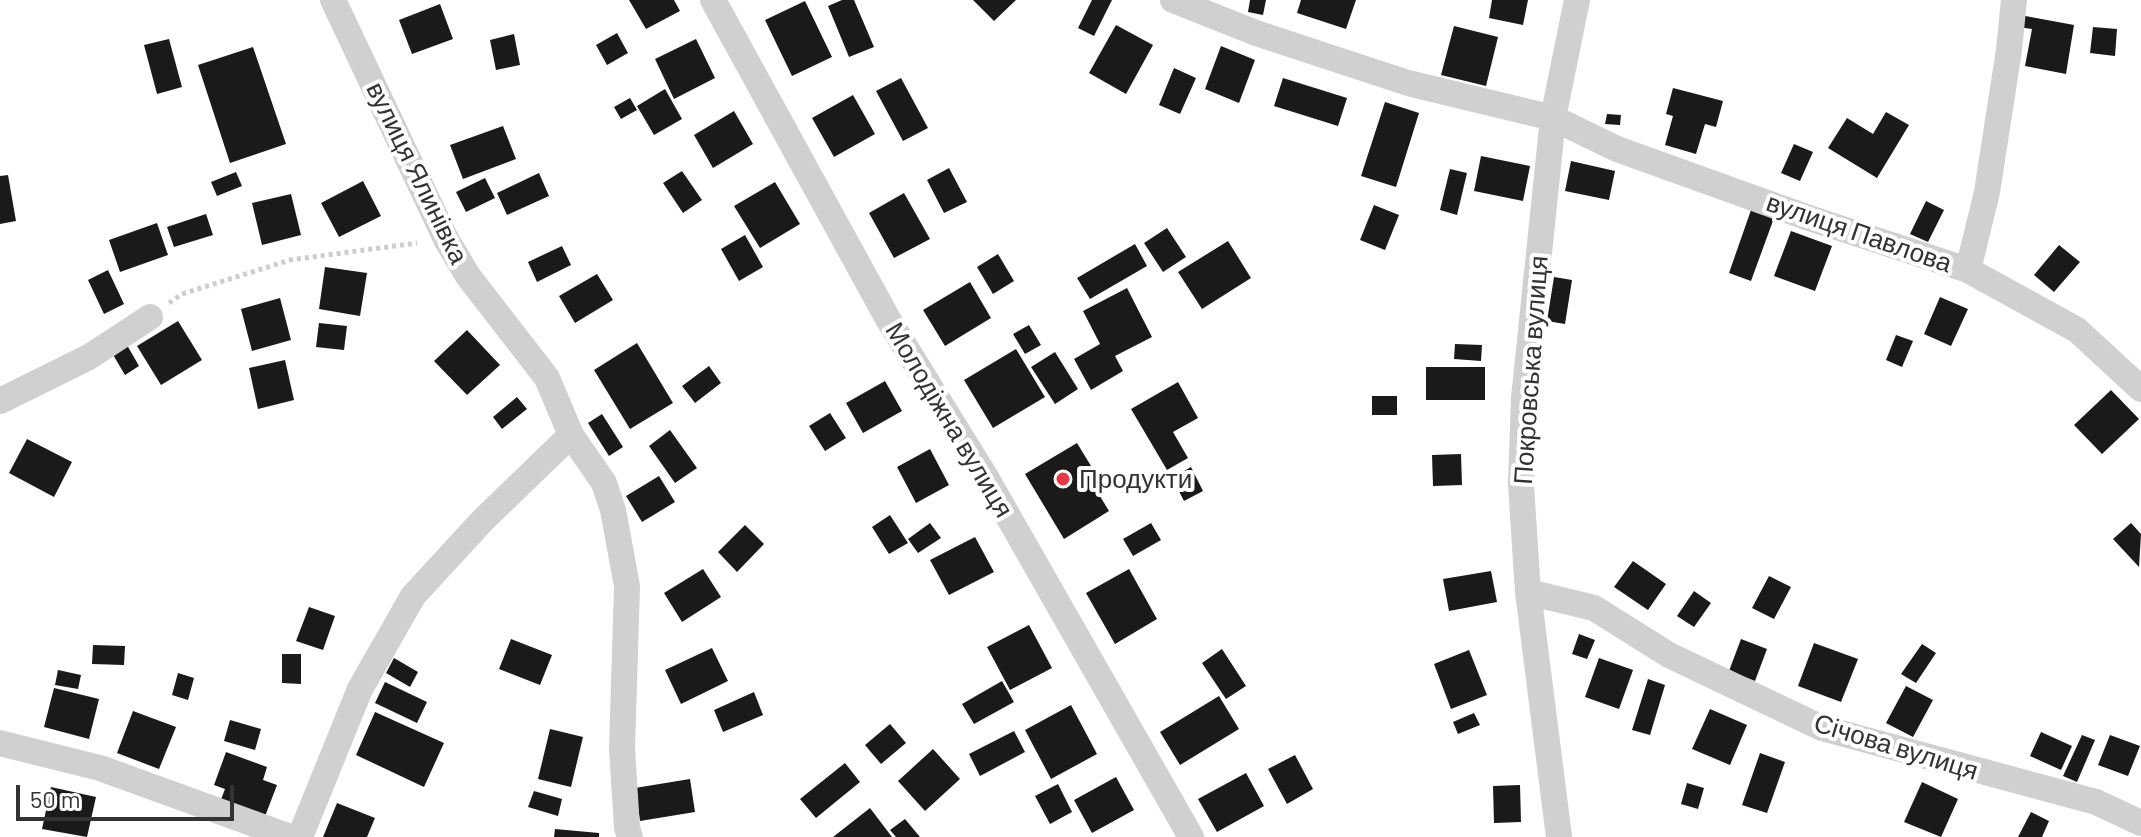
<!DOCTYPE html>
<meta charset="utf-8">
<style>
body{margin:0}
#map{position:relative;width:2141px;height:837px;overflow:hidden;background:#fff;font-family:Barlow,sans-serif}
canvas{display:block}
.scale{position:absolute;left:16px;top:785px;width:218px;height:36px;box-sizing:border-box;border:4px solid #333;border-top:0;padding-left:10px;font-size:24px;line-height:28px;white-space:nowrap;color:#333;-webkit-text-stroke:6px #fff;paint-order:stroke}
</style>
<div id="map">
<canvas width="2141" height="837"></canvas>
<div class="scale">50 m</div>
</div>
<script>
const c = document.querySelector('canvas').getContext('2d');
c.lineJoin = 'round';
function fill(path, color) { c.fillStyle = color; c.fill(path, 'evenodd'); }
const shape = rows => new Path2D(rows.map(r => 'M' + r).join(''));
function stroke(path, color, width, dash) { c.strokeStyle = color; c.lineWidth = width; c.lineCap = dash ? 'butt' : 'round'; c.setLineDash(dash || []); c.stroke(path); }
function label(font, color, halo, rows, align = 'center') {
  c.font = font + ' Barlow,sans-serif'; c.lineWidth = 8; c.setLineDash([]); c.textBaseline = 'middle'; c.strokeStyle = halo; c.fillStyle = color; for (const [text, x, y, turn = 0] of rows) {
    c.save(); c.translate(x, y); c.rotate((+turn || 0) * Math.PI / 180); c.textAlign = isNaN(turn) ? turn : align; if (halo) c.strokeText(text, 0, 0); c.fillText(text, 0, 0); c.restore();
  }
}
fill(shape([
 [629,0,674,0,680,11,646,29],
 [842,0,854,0,874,47,849,57,828,6],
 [973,0,1016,0,994,21],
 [1092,0,1112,0,1094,36,1078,28],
 [1250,0,1266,0,1263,15,1248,12],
 [1301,0,1356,0,1346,29,1297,13],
 [1492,0,1528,0,1523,25,1489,18],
 [805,1,832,57,792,76,765,20],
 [440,4,453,39,412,54,399,20],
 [2020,15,2074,25,2066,74,2025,66,2032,29,2018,27],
 [1116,25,1153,45,1126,94,1089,73],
 [1454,26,1498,37,1486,86,1441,75],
 [2093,27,2117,29,2115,56,2090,53],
 [617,33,628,53,607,65,596,45],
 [514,34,520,65,496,70,490,40],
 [169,39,182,87,157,94,144,45],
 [696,39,715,78,674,99,655,59],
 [1221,46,1255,60,1239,103,1205,89],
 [253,47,286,144,230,163,198,65],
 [1174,68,1196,78,1180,114,1159,105],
 [901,78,928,128,903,141,876,91],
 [1283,78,1347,98,1338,126,1274,106],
 [1673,88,1723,101,1716,127,1705,124,1696,154,1665,145,1673,116,1666,114],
 [665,89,682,119,654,135,637,106],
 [853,95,875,134,834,157,812,118],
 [630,98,637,110,621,119,614,107],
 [1385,102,1419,113,1396,187,1361,176],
 [734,111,753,144,713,168,694,135],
 [1886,112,1909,125,1877,178,1828,148,1847,118,1873,134],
 [1607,114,1621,115,1620,125,1605,124],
 [503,126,516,159,463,179,450,145],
 [1794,144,1813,152,1800,181,1781,173],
 [1481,156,1530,166,1523,201,1474,191],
 [1571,161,1615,171,1609,200,1565,191],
 [949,168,967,202,944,213,927,180],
 [1450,169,1467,173,1457,215,1440,210],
 [682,171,702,200,683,213,663,183],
 [236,172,242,186,217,196,211,182],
 [539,173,549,196,507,215,497,193],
 [8,175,16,221,0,224,0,176],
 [485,178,495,198,466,212,456,192],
 [363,181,381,216,339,237,321,203],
 [775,182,800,224,760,248,734,206],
 [904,193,930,239,894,258,869,213],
 [291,194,301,235,262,245,252,203],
 [1926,201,1944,210,1928,242,1910,234],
 [1374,205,1399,215,1385,250,1360,240],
 [1751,210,1774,218,1751,281,1729,273],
 [206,214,213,235,174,247,167,227],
 [157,223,168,255,120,272,109,240],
 [1167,228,1186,257,1163,272,1144,243],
 [1791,231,1832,246,1815,291,1774,276],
 [745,235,763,267,739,281,721,249],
 [1228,241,1251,278,1202,309,1178,272],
 [1135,244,1147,266,1090,299,1077,278],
 [2059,245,2080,262,2054,292,2034,275],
 [562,246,571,265,537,282,528,262],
 [998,254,1014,281,993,294,977,267],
 [325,267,367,273,360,316,319,309],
 [108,270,124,304,104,314,88,280],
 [597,274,613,300,575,323,559,296],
 [1554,277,1572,280,1565,324,1547,321],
 [970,282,991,318,945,346,923,310],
 [1127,288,1152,337,1115,356,1123,371,1091,390,1074,359,1100,344,1083,311],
 [1940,297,1968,309,1951,346,1924,334],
 [280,298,291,340,252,351,241,309],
 [178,321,202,360,161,385,137,346],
 [319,323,347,326,344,350,316,347],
 [1029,325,1041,345,1025,354,1013,334],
 [467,330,500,365,467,395,434,361],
 [1896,335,1913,341,1902,367,1886,360],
 [637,343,673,403,630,429,594,370],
 [1455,344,1482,345,1481,361,1454,359],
 [127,345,139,366,125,375,112,353],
 [1016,349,1045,397,993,428,964,380],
 [1055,352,1078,389,1055,404,1031,367],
 [285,360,294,400,258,409,249,368],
 [709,366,721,383,695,403,682,386],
 [1426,367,1485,367,1485,400,1426,400],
 [885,381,902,411,863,433,846,403],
 [1178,382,1198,418,1173,432,1188,458,1167,470,1131,409],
 [2111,390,2139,419,2102,454,2074,425],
 [1372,396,1397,396,1397,415,1372,415],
 [517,397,527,409,502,429,493,417],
 [830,413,846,438,825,451,809,426],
 [602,414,623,447,609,456,588,423],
 [670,430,697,468,675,483,649,446],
 [27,439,72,462,54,497,9,473],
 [1077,443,1102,484,1095,488,1109,511,1064,539,1025,474],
 [930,449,949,485,916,503,897,467],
 [1461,454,1462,485,1433,486,1432,455],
 [1191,467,1203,491,1184,501,1172,478],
 [659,476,675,502,642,522,626,496],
 [890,515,908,543,889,554,872,527],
 [930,523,941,538,918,553,908,539],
 [1151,523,1161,540,1133,556,1123,539],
 [2131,523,2141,534,2139,567,2113,539],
 [745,525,764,544,737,572,718,552],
 [975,537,994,572,949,595,930,560],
 [1633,561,1666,584,1648,610,1614,587],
 [703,569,721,597,682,622,664,593],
 [1129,569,1157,619,1115,644,1086,593],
 [1491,571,1497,602,1449,611,1443,579],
 [1769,576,1791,587,1774,619,1752,608],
 [1694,591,1711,603,1694,627,1677,616],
 [309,607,335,616,323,650,296,641],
 [1029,625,1052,668,1010,690,987,647],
 [1579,634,1595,640,1587,659,1572,654],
 [511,639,552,655,540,685,499,669],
 [1741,639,1767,649,1755,681,1729,671],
 [1814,643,1858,659,1841,702,1798,686],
 [1922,644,1936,653,1916,683,1901,674],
 [93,645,125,646,124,665,92,664],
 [712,648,728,681,681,704,665,670],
 [1222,649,1246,686,1226,699,1202,663],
 [1469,650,1487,695,1451,709,1434,664],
 [282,654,301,654,301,684,282,683],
 [394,658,418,672,410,687,386,673],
 [1599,658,1633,670,1619,709,1585,697],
 [58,670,81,675,78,689,55,685],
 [178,673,194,678,188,700,172,695],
 [1648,679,1665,685,1650,735,1632,730],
 [1002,681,1014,702,974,724,962,704],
 [385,682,427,702,417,723,375,703],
 [1906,686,1933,700,1913,737,1886,723],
 [54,688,99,699,89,739,44,727],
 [754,692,763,715,723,732,714,710],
 [1219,696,1239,729,1180,765,1160,732],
 [1071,705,1097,754,1051,779,1025,730],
 [1710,709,1747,725,1730,765,1692,749],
 [133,711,176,727,159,769,117,753],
 [375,712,444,743,424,787,356,755],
 [1474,713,1480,725,1458,734,1453,722],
 [230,720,261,729,255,750,224,741],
 [890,724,906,743,881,764,865,745],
 [550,729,583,737,571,787,538,779],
 [1014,731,1025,752,980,776,969,754],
 [2041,732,2072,746,2061,770,2030,756],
 [2082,735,2095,740,2077,782,2063,776],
 [2110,735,2140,746,2128,776,2098,765],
 [933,749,960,779,925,811,898,781],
 [226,752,267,767,263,780,277,785,264,819,220,802,225,789,214,785],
 [1760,753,1785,762,1767,813,1742,805],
 [1295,755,1313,789,1287,804,1268,769],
 [845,763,860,782,816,818,800,799],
 [1246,773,1264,806,1217,832,1198,799],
 [1116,777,1134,810,1092,833,1074,800],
 [690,779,695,812,640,821,635,788],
 [1922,782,1958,799,1941,837,1904,822],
 [1687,783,1704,788,1698,809,1681,804],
 [1058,784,1072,812,1050,824,1035,796],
 [1520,785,1521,822,1494,823,1493,786],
 [51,787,96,797,87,837,42,829],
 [534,791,562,799,558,816,528,807],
 [337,803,375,818,367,837,323,837],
 [870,808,892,837,833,837],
 [2031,812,2049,821,2042,837,2018,837],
 [905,819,920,837,896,837,890,830],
 [555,829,599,833,599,837,554,837]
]), '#1a1a1a');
stroke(shape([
 [169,303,182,294,290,260,417,243]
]), '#cdcdcd', 5, [4, 4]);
stroke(shape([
 [333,0,446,239,468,276,547,378,571,435,604,483,613,510,627,586,622,749,627,828,630,837],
 [713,0,888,319,984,474,1191,837],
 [1173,0,1256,33,1408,83,1553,118,1617,149,1809,218,1968,270,2077,330,2141,389],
 [1968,270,1987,192,2009,50,2014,0],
 [0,401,89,357,150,317],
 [1528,592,1594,608,1669,655,1822,728,2096,802,2141,823],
 [0,743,100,768,290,837],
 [300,837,360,689,413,596,483,520,571,435],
 [1559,837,1528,592,1521,485,1524,398,1553,118,1577,0]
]), '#d0d0d0', 26);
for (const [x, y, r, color] of [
 [1063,479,8,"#e63946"]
]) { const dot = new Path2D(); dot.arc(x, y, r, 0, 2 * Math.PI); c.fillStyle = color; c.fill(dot); stroke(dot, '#fff', 3); }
label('26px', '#333', '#fff', [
 ["вулиця Ялинівка",417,173,64],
 ["вулиця Павлова",1859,233,19],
 ["Покровська вулиця",1531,370,-86],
 ["Молодіжна вулиця",949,420,59],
 ["Січова вулиця",1896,747,17]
]);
label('26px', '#333', '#fff', [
 ["Продукти",1079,479]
], 'left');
</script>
